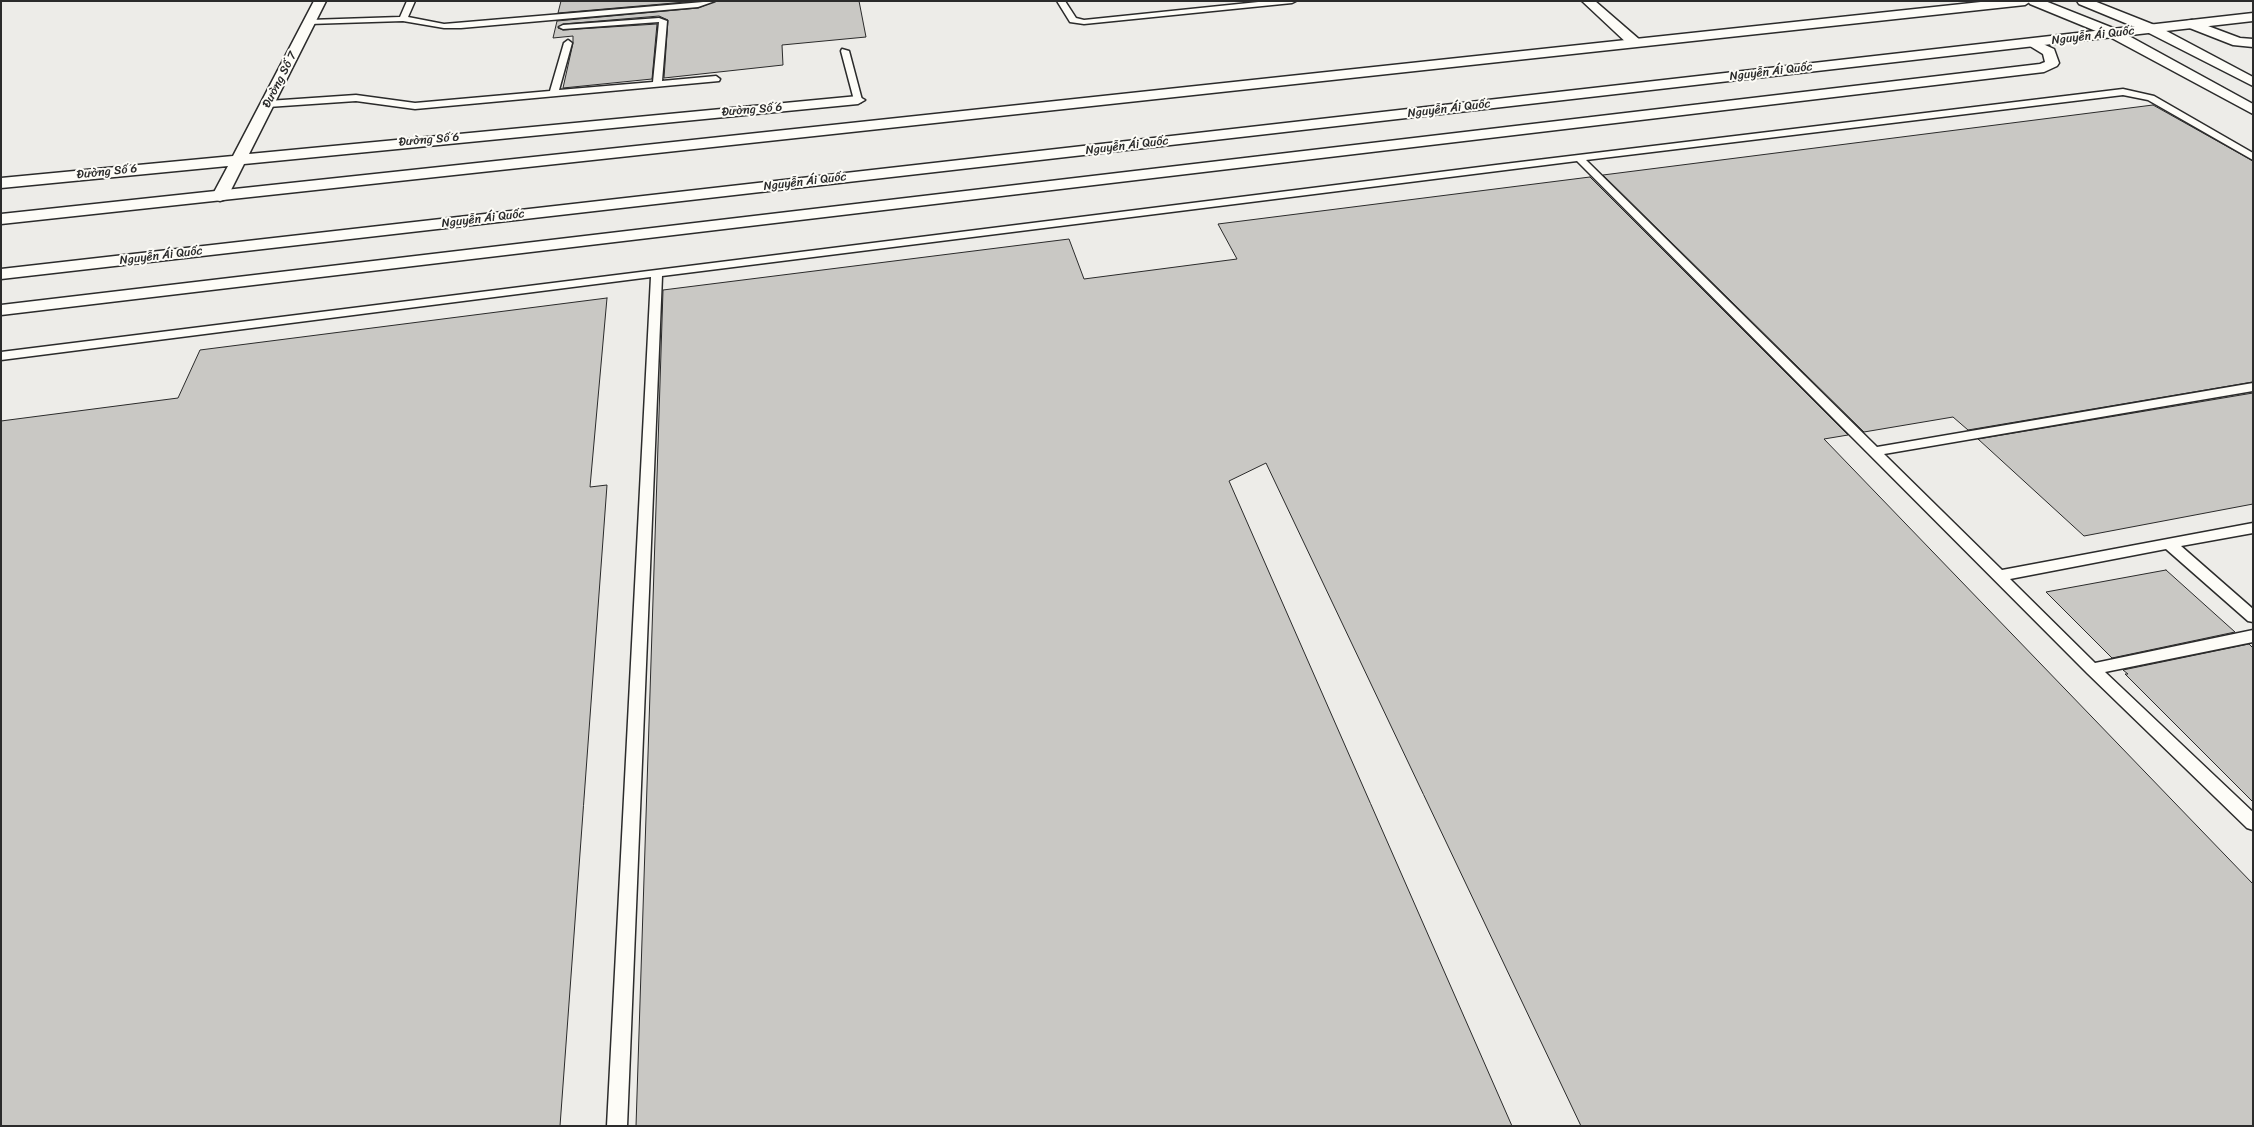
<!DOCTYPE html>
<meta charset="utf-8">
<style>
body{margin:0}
#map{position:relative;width:2254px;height:1127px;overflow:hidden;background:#fdfcf7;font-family:Sriracha,sans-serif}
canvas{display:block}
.frame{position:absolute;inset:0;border:2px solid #2b2b2b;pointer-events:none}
</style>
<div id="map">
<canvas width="2254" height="1127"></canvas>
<div class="frame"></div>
</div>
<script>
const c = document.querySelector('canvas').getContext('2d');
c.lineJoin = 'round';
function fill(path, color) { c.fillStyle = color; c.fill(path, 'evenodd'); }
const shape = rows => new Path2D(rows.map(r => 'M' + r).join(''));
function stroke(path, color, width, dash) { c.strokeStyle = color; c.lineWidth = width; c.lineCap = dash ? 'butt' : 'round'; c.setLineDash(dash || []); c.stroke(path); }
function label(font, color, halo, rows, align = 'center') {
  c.font = font + ' Sriracha,sans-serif'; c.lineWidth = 4; c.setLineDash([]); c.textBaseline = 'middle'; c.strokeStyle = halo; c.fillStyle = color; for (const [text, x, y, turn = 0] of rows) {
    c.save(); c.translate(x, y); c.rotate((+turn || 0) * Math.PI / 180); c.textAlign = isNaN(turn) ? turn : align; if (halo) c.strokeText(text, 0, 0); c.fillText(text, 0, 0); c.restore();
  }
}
fill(shape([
 [1,1,2253,1,2253,1126,1,1126]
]), '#edece8');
const building = shape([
 [561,1,697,1,558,13,561,1],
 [716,1,859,1,866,37,782,45,783,65,664,78,668,20,659,16,563,24,558,28,563,30,657,24,652,79,563,88,573,43,573,36,553,38,557,21,698,8,716,1],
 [2153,105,2253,161,2253,382,1968,430,1953,417,1864,432,1603,175,2153,105],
 [1590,177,1848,435,1824,439,2253,884,2253,1126,1581,1126,1266,463,1229,481,1512,1126,636,1126,663,290,1069,239,1084,279,1237,259,1218,224,1590,177],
 [607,298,590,487,607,485,560,1126,1,1126,1,421,178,398,200,350,607,298],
 [2253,393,2253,504,2084,536,1978,439,2253,393],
 [2166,570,2235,632,2112,658,2046,592,2166,570],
 [2249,644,2253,648,2253,802,2125,674,2128,674,2123,670,2249,644]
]);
fill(building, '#c9c8c4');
stroke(building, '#2b2b2b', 1);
const service = shape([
 [407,1,415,1,408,17,444,24,715,1,698,7,461,28,444,28,403,21,309,24,305,22,309,20,400,17,407,1],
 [1057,1,1065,1,1076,18,1084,20,1268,1,1296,1,1292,3,1084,24,1070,22,1057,1],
 [659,18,667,21,662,81,716,76,720,79,719,81,415,109,356,101,268,107,263,104,268,101,356,95,415,103,550,91,564,43,568,40,572,43,559,90,653,82,659,22,563,29,559,27,563,25,659,18],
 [842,49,849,51,862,100,861,102,854,100,841,51,842,49],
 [2123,89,2154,96,2253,153,2253,160,2148,100,2123,95,1586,160,1877,447,2253,383,2253,391,1884,454,2002,570,2253,523,2253,533,2181,546,2253,609,2253,622,2248,621,2166,549,2010,579,2095,663,2253,630,2253,642,2105,672,2253,812,2253,830,2247,828,2087,673,1577,161,662,276,627,1126,607,1126,651,277,1,360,1,352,1496,165,2123,89]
]);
const minor = shape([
 [314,1,326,1,249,154,858,96,865,100,858,104,244,164,228,196,226,199,220,201,214,199,212,196,228,166,1,188,1,178,233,156,314,1],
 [1582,1,1595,1,1640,40,1642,43,1640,46,1630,46,1582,1],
 [2028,1,2045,1,2118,30,2253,104,2253,114,2108,36,2030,4,2028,1],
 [2077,1,2094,1,2157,26,2253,77,2253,86,2147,32,2079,4,2077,1],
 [2192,20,2240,38,2253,39,2253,47,2233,45,2187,27,2186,24,2187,21,2192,20],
 [2032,39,2054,49,2059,63,2057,66,2044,72,1,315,1,305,2040,64,2045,62,2043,54,2025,43,2032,39]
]);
const primary = shape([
 [1990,1,2031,1,2025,5,1,224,1,214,1990,1],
 [2253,13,2253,21,1,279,1,269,2253,13]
]);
stroke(service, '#2b2b2b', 3);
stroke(minor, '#2b2b2b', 3);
stroke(primary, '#2b2b2b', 3);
fill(service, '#fdfcf7');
fill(minor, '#fdfcf7');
fill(primary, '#fdfcf7');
label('12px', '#2b2b2b', '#fdfcf7', [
 ["Nguyễn Ái Quốc",2093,36,-7],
 ["Nguyễn Ái Quốc",1771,72,-7],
 ["Đường Số 7",280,80,-63],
 ["Nguyễn Ái Quốc",1449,109,-7],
 ["Đường Số 6",752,110,-5],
 ["Đường Số 6",429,140,-5],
 ["Nguyễn Ái Quốc",1127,146,-7],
 ["Đường Số 6",107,172,-6],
 ["Nguyễn Ái Quốc",805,182,-7],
 ["Nguyễn Ái Quốc",483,219,-7],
 ["Nguyễn Ái Quốc",161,256,-7]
]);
</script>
